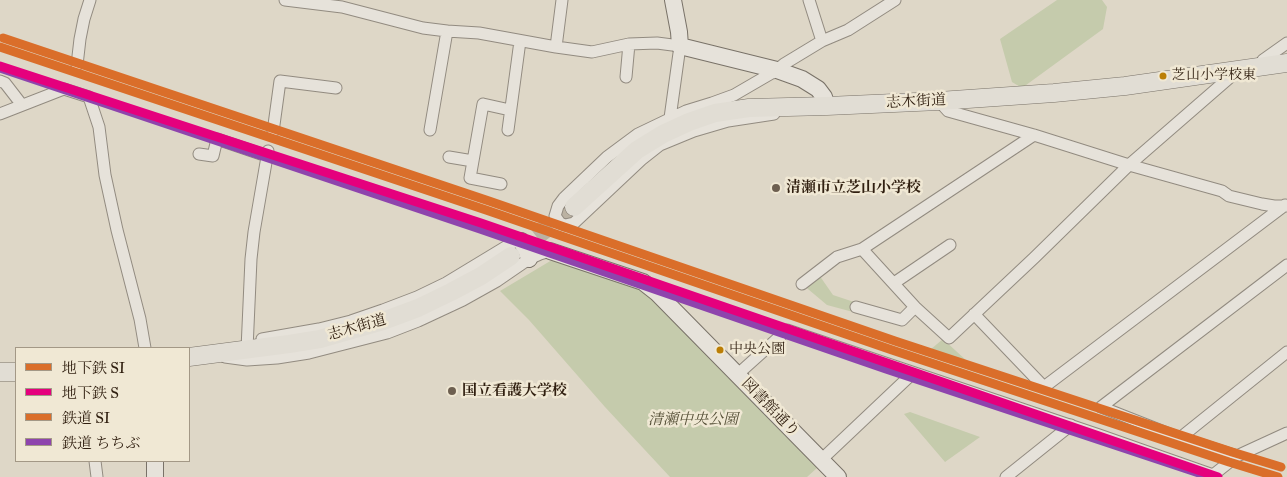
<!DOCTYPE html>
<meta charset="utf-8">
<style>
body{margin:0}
#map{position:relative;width:1287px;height:477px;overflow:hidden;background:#ded7c7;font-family:"IM FELL Great Primer","Noto Serif JP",serif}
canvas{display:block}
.legend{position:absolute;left:15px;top:347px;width:175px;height:115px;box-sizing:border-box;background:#f0e8d4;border:1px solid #a39886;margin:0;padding:6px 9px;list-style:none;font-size:15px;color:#301f10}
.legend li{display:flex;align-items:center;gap:10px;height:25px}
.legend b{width:25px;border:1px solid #a39886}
</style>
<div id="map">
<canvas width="1287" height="477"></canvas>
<ul class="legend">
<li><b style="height:6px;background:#da6e2a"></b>地下鉄 SI</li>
<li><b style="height:6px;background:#e5007d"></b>地下鉄 S</li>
<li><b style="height:6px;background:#da6e2a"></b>鉄道 SI</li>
<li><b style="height:6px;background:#8e44ad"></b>鉄道 ちちぶ</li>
</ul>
</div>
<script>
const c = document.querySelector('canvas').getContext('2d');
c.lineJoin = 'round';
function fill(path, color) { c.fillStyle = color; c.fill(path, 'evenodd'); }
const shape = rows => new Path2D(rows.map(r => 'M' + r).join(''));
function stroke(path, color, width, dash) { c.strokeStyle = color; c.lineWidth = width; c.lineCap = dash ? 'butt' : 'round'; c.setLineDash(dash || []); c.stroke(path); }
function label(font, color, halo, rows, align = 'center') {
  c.font = font + ' "IM FELL Great Primer","Noto Serif JP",serif'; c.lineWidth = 5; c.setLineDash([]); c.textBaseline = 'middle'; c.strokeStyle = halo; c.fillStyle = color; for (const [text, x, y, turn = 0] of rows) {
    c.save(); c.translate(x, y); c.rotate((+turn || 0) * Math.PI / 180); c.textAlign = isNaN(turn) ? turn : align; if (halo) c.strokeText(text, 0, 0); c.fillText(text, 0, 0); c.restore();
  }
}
fill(shape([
 [1057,0,1102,0,1107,7,1103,29,1022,88,1012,82,1000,39],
 [552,260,641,286,817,468,807,477,670,477,605,407,529,320,500,291],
 [817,272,833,295,857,303,853,312,827,305,802,284],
 [943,339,981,374,924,355],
 [910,412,980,437,945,462,904,414]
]), '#c5cbac');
stroke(shape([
 [515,253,574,207]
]), '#bbb2a2', 18, [18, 9]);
const street = shape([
 [285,0,342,7,423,28,447,31,479,33,556,47,592,52,629,44,657,43,680,46,670,118],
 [809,0,822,41],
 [556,47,562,0],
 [77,65,80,39,84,19,90,0],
 [1260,67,1263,60,1287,43],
 [773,73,784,64,822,41,848,30,895,0],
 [626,77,629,44],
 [0,81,5,83,22,105],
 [939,101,948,111,1034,135,1129,165,1222,191,1229,196,1262,204,1274,206,1286,206],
 [0,114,64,89,89,97,99,127,105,175,117,230,140,319,145,348],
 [774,114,728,121,694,131,660,145,641,160,574,223,565,225,560,223,555,216,558,206,564,198,607,157,638,134,686,111,712,103,734,95,777,70],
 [430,130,447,31],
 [508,130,520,41],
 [273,132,280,81,336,88],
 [199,154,213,156,217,139,267,156],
 [449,157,473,161],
 [501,184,470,178,483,104,510,110],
 [862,249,915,307,949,338,1034,258,1129,165,1236,72],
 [894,283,950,245],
 [802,284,837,257,862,249,1034,135],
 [856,307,902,320,915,307],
 [974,314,1044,387,1285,205],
 [262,339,319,329,351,321,383,310,417,297,446,283,517,240,550,251],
 [247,349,251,259,254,232,268,151],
 [225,357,247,360,277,358,309,353,387,333,418,321,463,300,497,281,529,259,540,254,550,251],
 [738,374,787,330,1099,435,1213,475],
 [1101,407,1287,265],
 [1101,407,1180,438,1237,456],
 [1180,438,1287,352],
 [821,460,913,373],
 [95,461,97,477],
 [1006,477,1071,425],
 [1213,477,1213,475,1237,456,1287,433]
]);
const secondary = shape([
 [673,0,679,32,680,46,777,70,802,79,818,89,824,97,827,106],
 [521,241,527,252,529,259],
 [550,251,643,282,657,293,838,477],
 [155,477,155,461]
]);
const primary = shape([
 [574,207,637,150,663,134,689,122,715,113,749,108,827,106,939,101,1054,93,1125,86,1287,63],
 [189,357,289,344,320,339,383,321,418,308,451,292,481,276,511,256],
 [0,372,16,372]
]);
stroke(street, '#928b80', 13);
stroke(secondary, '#797268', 18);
stroke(primary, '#797268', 19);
stroke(street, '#e6e2da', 11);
stroke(secondary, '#e6e2da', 16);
stroke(primary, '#e1ddd4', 18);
stroke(shape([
 [3,38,489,201,895,341,1232,452,1281,467]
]), '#da6e2a', 9);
stroke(shape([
 [0,68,480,229,886,369,1211,477]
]), '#8e44ad', 9);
stroke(shape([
 [0,47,486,210,892,350,1229,462,1278,477]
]), '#da6e2a', 9);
stroke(shape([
 [0,66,481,223,1218,477]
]), '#e5007d', 9);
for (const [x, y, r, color] of [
 [1163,76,4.5,"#bb7e05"],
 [776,188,5,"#6d5f50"],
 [720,350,4.5,"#bb7e05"],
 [452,391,5,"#6d5f50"]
]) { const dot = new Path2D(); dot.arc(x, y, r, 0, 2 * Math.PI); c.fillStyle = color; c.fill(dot); stroke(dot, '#f0e8d4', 2); }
label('14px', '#301f10', '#f0e8d4', [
 ["芝山小学校東",1172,76],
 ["中央公園",729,350]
], 'left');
label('15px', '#301f10', '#f0e8d4', [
 ["志木街道",916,102,-3],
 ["志木街道",357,328,-16],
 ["図書館通り",770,408,46]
]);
label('bold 15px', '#301f10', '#f0e8d4', [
 ["清瀬市立芝山小学校",786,188],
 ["国立看護大学校",462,391]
], 'left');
label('italic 15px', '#565038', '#f0e8d4', [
 ["清瀬中央公園",693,420]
]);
</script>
